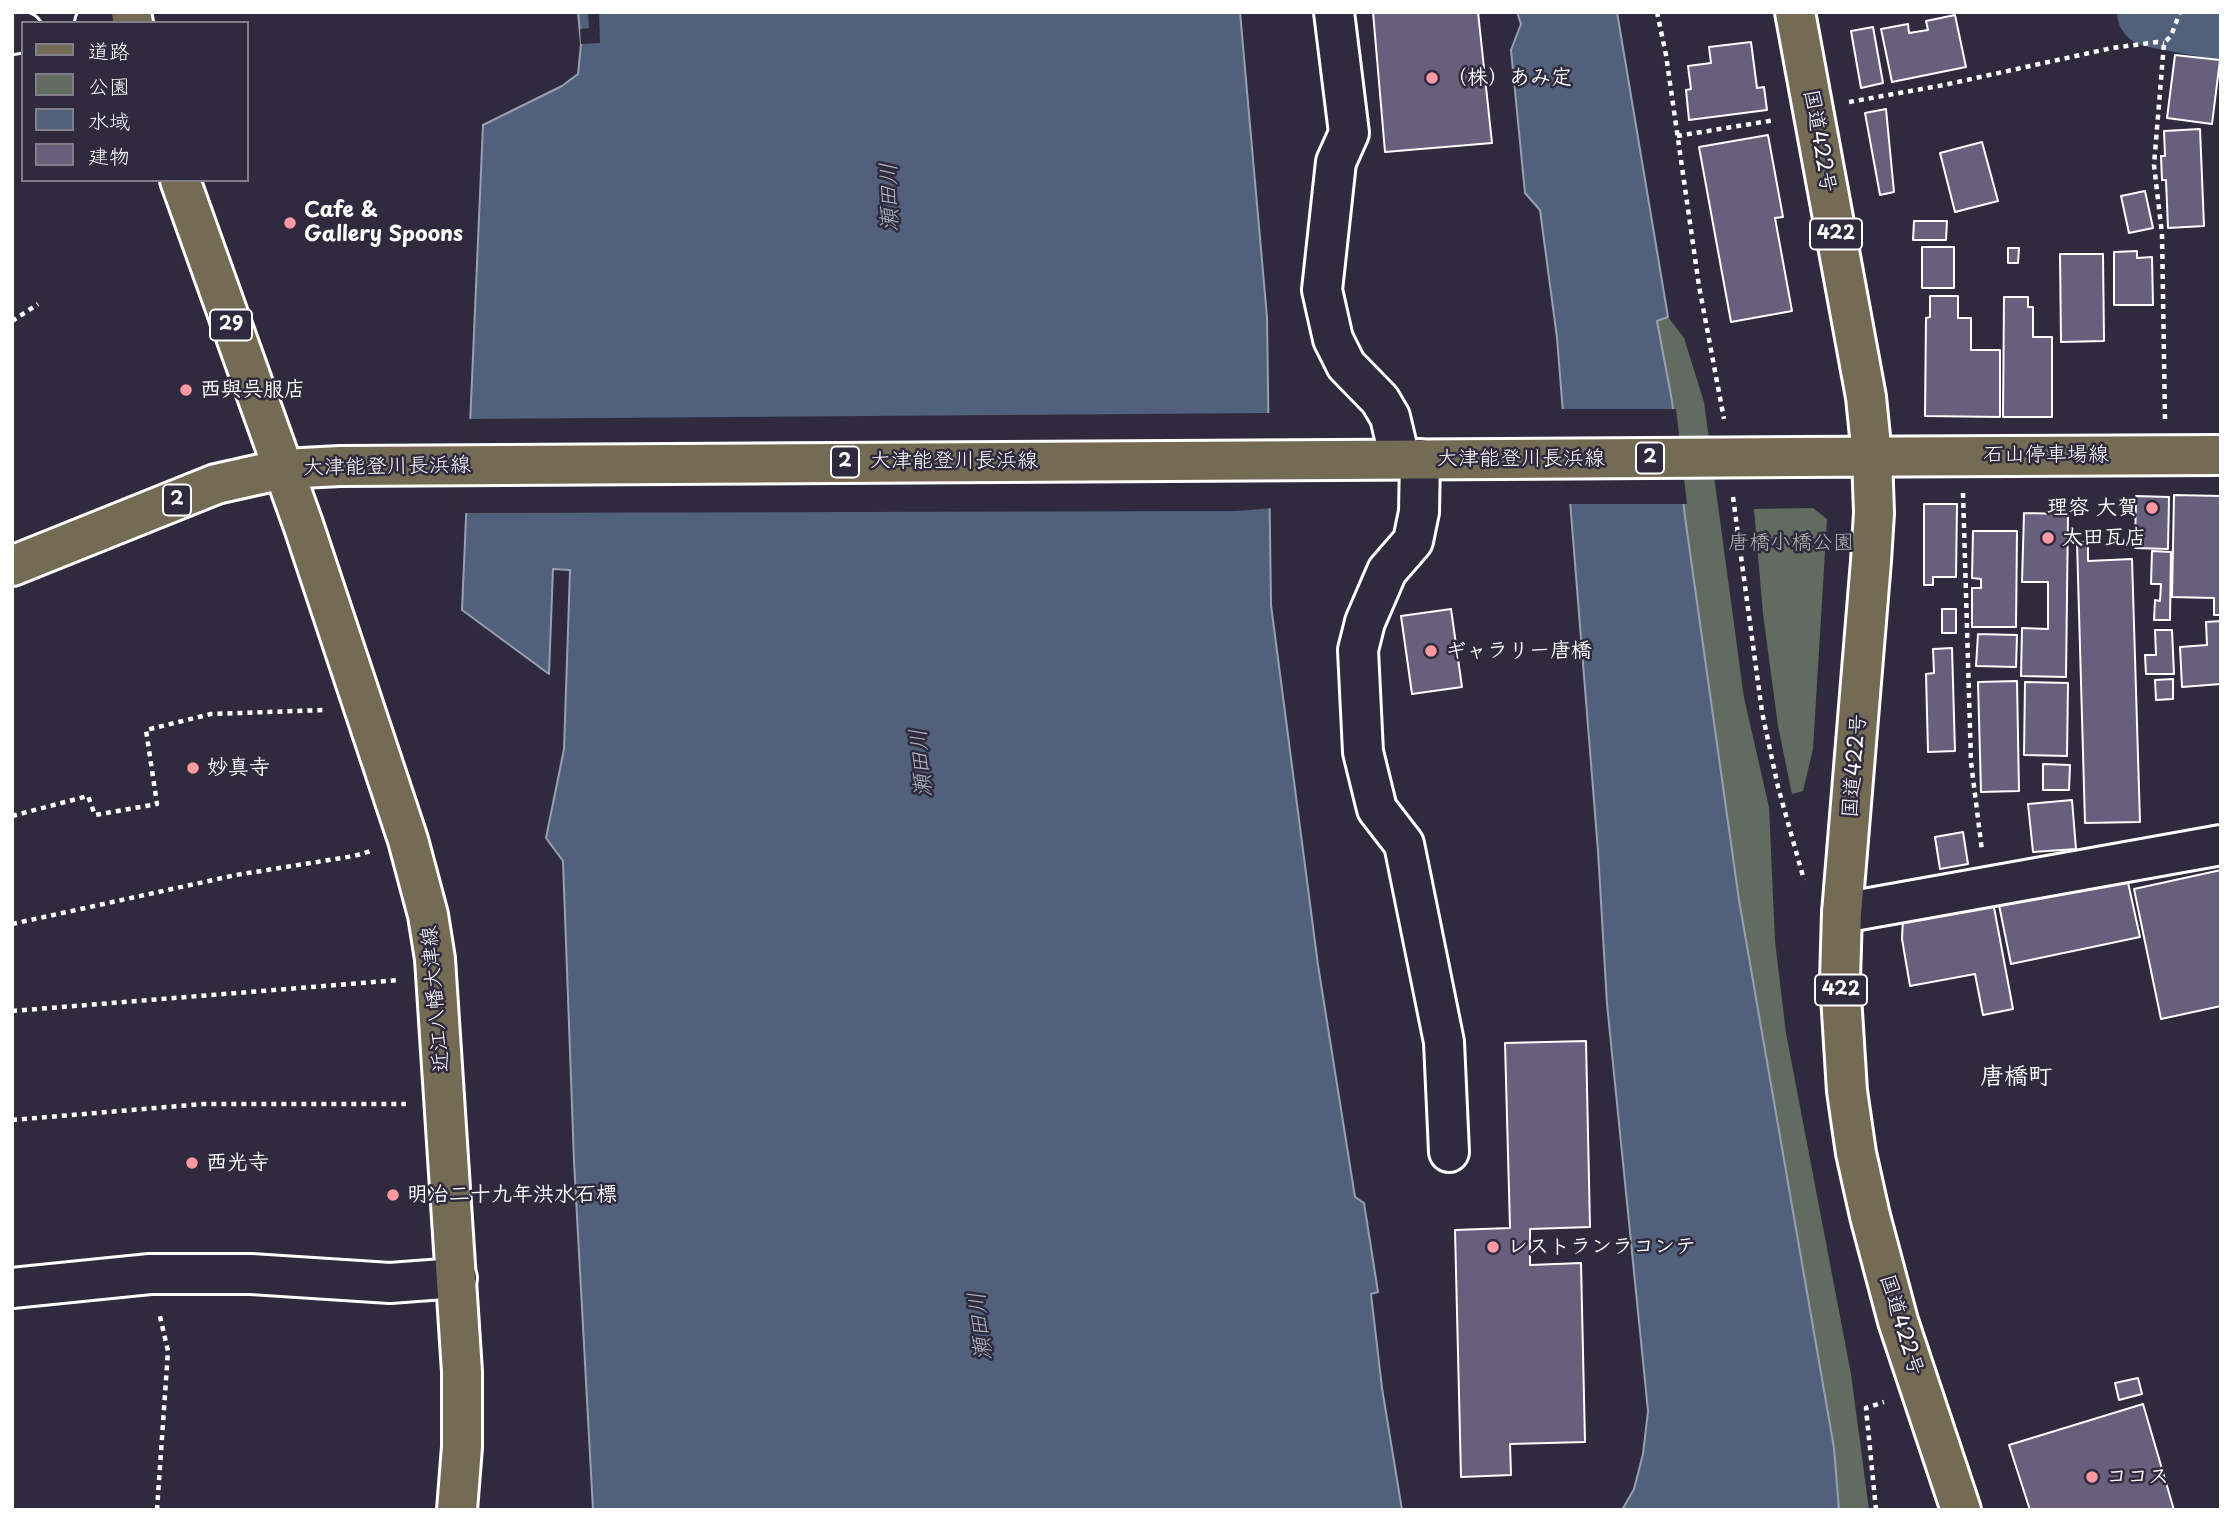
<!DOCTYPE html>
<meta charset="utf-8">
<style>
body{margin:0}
#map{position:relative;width:2233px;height:1522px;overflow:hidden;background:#2f2a3d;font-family:"Playpen Sans","Klee One",sans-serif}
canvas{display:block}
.frame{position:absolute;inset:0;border:14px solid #fff;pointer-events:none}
.legend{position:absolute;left:21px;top:21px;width:228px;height:161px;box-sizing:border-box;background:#2f2a3d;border:2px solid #827f8b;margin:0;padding:9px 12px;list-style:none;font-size:21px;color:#fff}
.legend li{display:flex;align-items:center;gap:14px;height:35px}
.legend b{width:35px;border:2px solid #827f8b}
</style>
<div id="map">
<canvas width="2233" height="1522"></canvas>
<div class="frame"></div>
<ul class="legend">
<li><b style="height:9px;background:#746b55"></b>道路</li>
<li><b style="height:19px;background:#616b60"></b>公園</li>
<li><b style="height:19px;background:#51607b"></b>水域</li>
<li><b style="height:19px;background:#685f7d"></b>建物</li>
</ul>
</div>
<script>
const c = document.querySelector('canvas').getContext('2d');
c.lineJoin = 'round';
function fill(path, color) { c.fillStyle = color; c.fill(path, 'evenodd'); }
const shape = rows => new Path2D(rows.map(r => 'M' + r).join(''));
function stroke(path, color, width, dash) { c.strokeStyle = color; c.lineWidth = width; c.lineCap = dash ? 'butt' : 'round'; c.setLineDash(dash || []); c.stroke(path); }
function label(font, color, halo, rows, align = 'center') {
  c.font = font + ' "Playpen Sans","Klee One",sans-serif'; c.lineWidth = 5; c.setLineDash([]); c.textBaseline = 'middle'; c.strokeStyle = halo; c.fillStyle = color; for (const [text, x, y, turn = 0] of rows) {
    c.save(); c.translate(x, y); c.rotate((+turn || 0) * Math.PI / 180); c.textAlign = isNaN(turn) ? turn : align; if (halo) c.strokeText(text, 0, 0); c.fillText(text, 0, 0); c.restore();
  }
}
fill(shape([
 [1668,317,1684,338,1704,402,1744,698,1769,807,1775,941,1786,1033,1851,1374,1869,1510,1839,1510,1834,1448,1739,900,1685,517,1672,402,1657,321],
 [1813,508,1827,519,1813,749,1803,791,1792,794,1778,726,1763,614,1754,509]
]), '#616b60');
const water = shape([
 [578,12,1240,12,1267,317,1271,605,1318,965,1355,1197,1364,1203,1378,1292,1371,1294,1382,1388,1402,1510,593,1510,574,1161,563,861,546,838,564,749,570,570,553,569,549,674,462,610,483,125,562,86,578,74,581,44,578,12],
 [1517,12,1617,12,1668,317,1657,321,1672,401,1685,517,1739,900,1834,1448,1839,1510,1622,1510,1634,1489,1643,1454,1648,1411,1607,1004,1598,851,1557,338,1540,210,1525,193,1511,50,1521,24,1517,12]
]);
fill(water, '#51607b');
stroke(water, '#97a0b0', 2);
fill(shape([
 [588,12,599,12,600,43,581,44,580,29,589,28],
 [1560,409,1676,409,1687,504,1568,504],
 [1272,413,1273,508,1236,511,462,513,466,419]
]), '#2f2a3d');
stroke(shape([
 [2152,12,2221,25]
]), '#51607b', 70);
const building = shape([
 [1373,12,1478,12,1492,143,1385,152,1373,12],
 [1955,15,1966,67,1892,82,1881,29,1908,24,1909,33,1928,30,1926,21,1955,15],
 [1873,27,1883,83,1861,88,1851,31,1873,27],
 [1751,42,1757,88,1764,87,1767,110,1689,120,1686,90,1691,89,1688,66,1711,63,1709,47,1751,42],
 [2175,55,2220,60,2212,124,2167,118,2175,55],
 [1886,109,1894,192,1880,195,1865,113,1886,109],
 [2200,129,2204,226,2168,228,2166,180,2162,180,2161,156,2165,156,2164,131,2200,129],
 [1768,135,1783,217,1775,218,1792,311,1731,322,1699,147,1768,135],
 [1982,142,1998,201,1955,212,1940,153,1982,142],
 [2145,191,2153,228,2129,233,2121,196,2145,191],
 [1914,221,1947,221,1946,240,1913,240,1914,221],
 [1922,247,1954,247,1954,288,1922,288,1922,247],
 [2008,248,2019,248,2018,263,2008,263,2008,248],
 [2137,251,2137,258,2152,257,2153,305,2114,305,2114,252,2137,251],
 [2060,254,2103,254,2104,341,2061,342,2060,254],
 [1930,296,1958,296,1958,318,1971,318,1971,350,2000,350,2000,417,1925,416,1926,318,1930,317,1930,296],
 [2004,297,2028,297,2028,307,2033,307,2033,337,2052,337,2052,417,2003,417,2004,297],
 [2174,495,2221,496,2221,615,2214,615,2214,598,2172,597,2174,495],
 [2136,496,2169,497,2168,549,2135,548,2136,496],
 [1924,504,1957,504,1956,577,1933,577,1933,585,1924,585,1924,504],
 [2024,513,2068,514,2066,677,2021,676,2022,628,2048,629,2048,582,2022,582,2024,513],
 [1973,531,2017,531,2016,627,1972,627,1972,588,1981,588,1981,579,1972,578,1973,531],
 [2077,542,2088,542,2088,561,2132,559,2140,822,2085,823,2077,542],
 [2152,551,2171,552,2170,620,2154,620,2155,600,2160,601,2161,584,2151,584,2152,551],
 [1451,609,1462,687,1412,694,1401,616,1451,609],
 [1942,609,1956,609,1956,633,1942,633,1942,609],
 [2221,621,2221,684,2182,687,2180,647,2207,645,2206,622,2221,621],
 [2155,630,2172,630,2174,674,2146,674,2145,655,2156,655,2155,630],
 [1978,634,2017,635,2016,667,1976,666,1978,634],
 [1952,648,1955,751,1928,752,1926,674,1934,673,1933,649,1952,648],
 [2173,679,2173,699,2156,700,2155,680,2173,679],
 [2017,681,2019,791,1981,792,1978,682,2017,681],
 [2025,682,2068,683,2067,756,2024,755,2025,682],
 [2043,764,2070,765,2069,790,2043,790,2043,764],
 [2072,800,2076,849,2033,852,2028,804,2072,800],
 [1963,832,1968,864,1940,869,1935,837,1963,832],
 [2221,870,2221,1006,2161,1019,2134,889,2221,870],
 [2127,878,2140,937,2011,964,1999,905,2127,878],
 [1993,902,2013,1009,1983,1015,1975,974,1910,986,1902,939,1903,918,1993,902],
 [1586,1041,1590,1227,1530,1229,1530,1265,1581,1263,1585,1442,1510,1444,1511,1475,1461,1477,1455,1230,1510,1228,1505,1043,1586,1041],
 [2138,1378,2142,1394,2119,1400,2115,1383,2138,1378],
 [2143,1404,2174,1510,2030,1510,2009,1445,2143,1404]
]);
fill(building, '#685f7d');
stroke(building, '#fff', 2);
const minor = shape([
 [1334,12,1349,133,1336,162,1322,290,1333,339,1346,365,1380,400,1390,417,1400,459],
 [95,23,131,13],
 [12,34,23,32],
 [1420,459,1419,512,1413,541,1387,571,1365,622,1358,650,1363,752,1377,809,1404,844,1444,1042,1449,1152],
 [1842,913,2221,845],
 [12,1288,150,1274,251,1274,390,1283,457,1278]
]);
const major = shape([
 [131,12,133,23],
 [180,180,303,524,408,840,428,915,435,959,462,1372,462,1447,457,1510],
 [1798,457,2221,455],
 [12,566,216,484,283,469,340,466,1501,459]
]);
const highway = shape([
 [1795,12,1866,397,1872,456,1874,513,1871,561,1842,913,1840,980,1847,1091,1856,1153,1870,1216,1898,1321,1961,1510]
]);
stroke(minor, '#fff', 44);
stroke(major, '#fff', 44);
stroke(highway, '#fff', 44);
stroke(shape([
 [1657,12,1666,55,1699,286,1724,419],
 [1849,102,1944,85,2112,48,2157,42,2164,43],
 [1677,136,1775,120],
 [12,321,38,304],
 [2165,419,2162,234,2154,165,2164,43,2171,36,2180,12],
 [1963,493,1971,762,1982,851],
 [1733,497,1762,712,1778,787,1804,880],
 [12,816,88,796,95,815,157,804,146,730,211,714,324,710],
 [12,924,236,875,354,856,371,851],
 [12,1011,399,980],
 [12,1120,203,1104,406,1104],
 [157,1510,168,1351,159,1312],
 [1876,1510,1866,1408,1884,1402]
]), '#fff', 4.5, [5, 5]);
stroke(minor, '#2f2a3d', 38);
stroke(major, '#746b55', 38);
stroke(highway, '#746b55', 38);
const majorBridge = shape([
 [1501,459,1798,457]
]);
stroke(majorBridge, '#fff', 44, []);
stroke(majorBridge, '#746b55', 38);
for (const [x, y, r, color] of [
 [1432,78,7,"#ff9aa2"],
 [290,223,7,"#ff9aa2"],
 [186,390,7,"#ff9aa2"],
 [2152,508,7,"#ff9aa2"],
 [2048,538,7,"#ff9aa2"],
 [1431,651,7,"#ff9aa2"],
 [193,768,7,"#ff9aa2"],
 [192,1163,7,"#ff9aa2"],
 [393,1195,7,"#ff9aa2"],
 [1493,1247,7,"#ff9aa2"],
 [2092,1477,7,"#ff9aa2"]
]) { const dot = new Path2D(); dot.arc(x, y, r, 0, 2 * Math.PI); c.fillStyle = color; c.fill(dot); stroke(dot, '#2f2a3d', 2.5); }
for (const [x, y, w] of [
 [1836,234,52],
 [231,325,42],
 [1650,458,28],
 [845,462,28],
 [177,500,28],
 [1841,990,52]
]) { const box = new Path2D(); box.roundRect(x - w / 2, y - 15.5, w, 31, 5); c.fillStyle = '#2f2a3d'; c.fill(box); stroke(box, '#fff', 2); }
label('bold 19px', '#fff', null, [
 ["422",1836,234],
 ["29",231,325],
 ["2",1650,458],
 ["2",845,462],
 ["2",177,500],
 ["422",1841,990]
]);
label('bold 21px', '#fff', '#2f2a3d', [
 ["（株）あみ定",1446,78],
 ["Cafe &",304,211],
 ["Gallery Spoons",304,235],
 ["西與呉服店",200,390],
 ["理容 大賀",2138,508,"right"],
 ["太田瓦店",2062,538],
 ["ギャラリー唐橋",1445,651],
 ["妙真寺",207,768],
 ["西光寺",206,1163],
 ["明冶二十九年洪水石標",407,1195],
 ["レストランラコンテ",1507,1247],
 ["ココス",2106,1477]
], 'left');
label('21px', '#fff', '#2f2a3d', [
 ["国道422号",1819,141,80],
 ["石山停車場線",2046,455],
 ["大津能登川長浜線",1521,459],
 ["大津能登川長浜線",954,461],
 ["大津能登川長浜線",387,467,-1],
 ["国道422号",1855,766,-85],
 ["近江八幡大津線",436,999,-95],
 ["国道422号",1901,1325,73]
]);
label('21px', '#b0b5b0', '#2f2a3d', [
 ["唐橋小橋公園",1791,543]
]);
label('italic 23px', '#b1b7c4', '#2f2a3d', [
 ["瀬田川",890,197,-91],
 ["瀬田川",922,763,-95],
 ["瀬田川",981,1326,-96]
]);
label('bold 24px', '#fff', '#2f2a3d', [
 ["唐橋町",2016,1077]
]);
</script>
